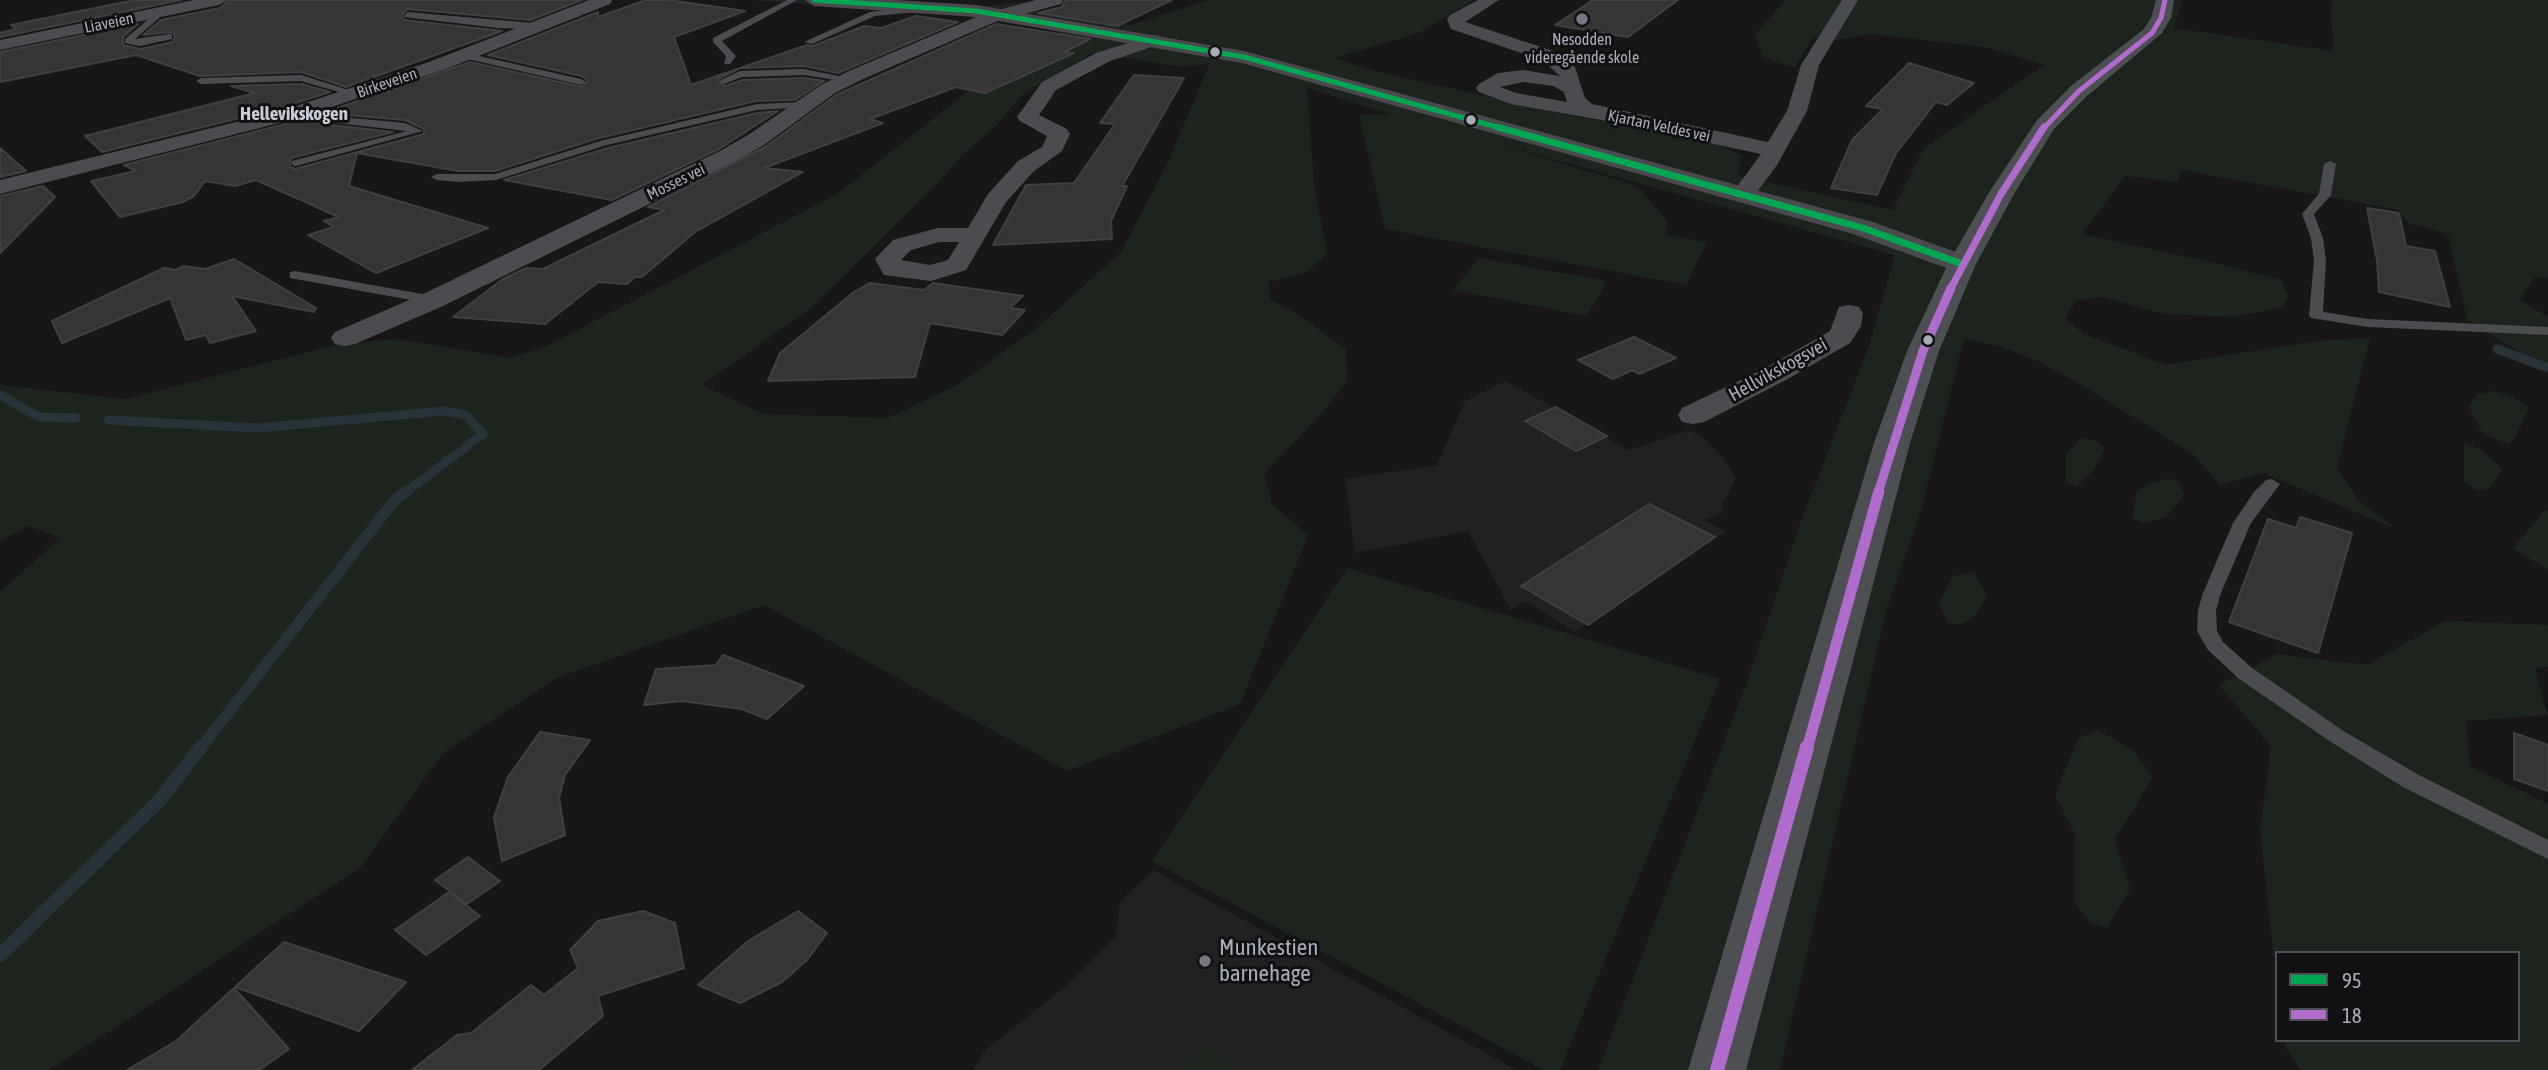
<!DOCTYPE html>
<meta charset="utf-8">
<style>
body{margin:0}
#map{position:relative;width:2548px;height:1070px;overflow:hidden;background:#171717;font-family:"Asap Condensed",sans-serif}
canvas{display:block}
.legend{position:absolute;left:2275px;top:951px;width:245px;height:91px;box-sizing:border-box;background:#111113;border:2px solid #4d4f55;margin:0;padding:9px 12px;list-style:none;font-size:21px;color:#a8adb8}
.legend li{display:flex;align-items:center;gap:14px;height:35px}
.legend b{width:35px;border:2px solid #4d4f55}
</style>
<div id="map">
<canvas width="2548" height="1070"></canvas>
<ul class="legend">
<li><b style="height:9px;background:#00a651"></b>95</li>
<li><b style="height:9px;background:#b06ccc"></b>18</li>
</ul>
</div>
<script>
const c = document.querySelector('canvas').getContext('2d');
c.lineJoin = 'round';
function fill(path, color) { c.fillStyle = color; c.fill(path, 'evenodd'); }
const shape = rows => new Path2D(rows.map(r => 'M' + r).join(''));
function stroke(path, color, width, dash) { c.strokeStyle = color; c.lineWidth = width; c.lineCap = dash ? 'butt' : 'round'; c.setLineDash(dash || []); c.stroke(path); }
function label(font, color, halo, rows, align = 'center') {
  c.font = font + ' "Asap Condensed",sans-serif'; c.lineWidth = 6; c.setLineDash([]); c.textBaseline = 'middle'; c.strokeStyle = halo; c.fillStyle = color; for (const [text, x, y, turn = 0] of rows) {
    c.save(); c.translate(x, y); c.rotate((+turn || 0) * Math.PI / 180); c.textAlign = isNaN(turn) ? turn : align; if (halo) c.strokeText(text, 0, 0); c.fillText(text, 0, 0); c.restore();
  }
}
fill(shape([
 [1506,381,1629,450,1688,430,1704,438,1724,458,1736,478,1722,505,1725,512,1704,520,1726,531,1575,632,1525,601,1511,610,1468,531,1355,553,1345,479,1437,465,1465,401],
 [1153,870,1517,1070,973,1070,984,1051,1066,986,1116,936,1120,902]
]), '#212123');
fill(shape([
 [745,0,889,0,985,6,1047,0,1021,8,1130,25,1208,0,1474,0,1418,33,1334,58,1379,72,1568,115,1710,141,1741,155,1738,176,1893,210,1924,148,2044,65,1985,47,1869,34,1837,40,1813,37,1795,67,1784,65,1762,56,1755,34,1786,0,2182,0,2174,28,2333,51,2331,4,2334,0,2548,0,2548,278,2535,277,2520,300,2548,317,2548,370,2467,320,2448,234,2408,223,2399,210,2182,170,2177,182,2125,176,2082,234,2210,262,2281,280,2288,296,2283,307,2235,317,2164,314,2103,297,2075,301,2065,319,2084,334,2166,365,2316,341,2370,338,2337,468,2358,500,2396,529,2263,473,2220,485,2193,454,2085,387,2040,362,2002,347,1964,339,1920,514,1886,611,1780,1070,1598,1070,1747,682,1800,524,1869,346,1895,255,1471,136,1637,186,1668,222,1666,235,1707,242,1686,285,1385,229,1359,115,1390,114,1307,88,1314,184,1327,254,1305,273,1269,282,1270,299,1294,312,1346,349,1347,381,1321,414,1264,474,1272,504,1308,535,1240,704,1067,771,764,605,556,678,443,753,361,867,50,1070,0,1070,0,592,60,538,29,526,0,541,0,385,125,399,340,344,397,339,510,358,545,347,837,194,1042,34,1062,32,969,16],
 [1093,53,1181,67,1210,63,1167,164,1121,252,1038,327,957,385,888,418,764,414,702,385,810,309,939,182,963,154,993,129,1024,93],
 [1479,258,1607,281,1587,316,1453,290],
 [2495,391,2513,397,2529,408,2513,441,2508,444,2483,434,2469,407,2477,394],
 [2081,438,2098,442,2105,449,2094,470,2076,487,2066,482,2066,455],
 [2464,443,2480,449,2502,469,2490,488,2477,490,2464,481],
 [2168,479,2178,481,2185,495,2165,518,2143,523,2132,518,2137,491,2154,482],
 [2544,511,2548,511,2548,570,2513,548],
 [1347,568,1720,679,1560,1070,1544,1070,1152,861],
 [1974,572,1987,596,1974,617,1960,625,1948,622,1939,603,1953,576],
 [2445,621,2548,625,2548,667,2535,668,2547,715,2466,721,2470,766,2548,804,2548,1070,2301,1070,2285,1047,2284,1040,2518,1040,2518,953,2277,953,2277,986,2260,830,2271,746,2219,685,2277,654,2367,665],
 [2098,730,2133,750,2153,777,2115,840,2130,889,2107,928,2091,923,2075,903,2075,834,2055,795,2078,739],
 [1209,1044,1239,1070,1179,1070]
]), '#1d241e');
stroke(shape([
 [2497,349,2548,368],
 [0,395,39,417,76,418],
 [108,420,257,428,445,411,466,415,483,434,405,493]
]), '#2a3239', 9);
stroke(shape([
 [200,749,394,501,407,491]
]), '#2a3239', 11);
stroke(shape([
 [0,955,159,801,201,747]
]), '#2a3239', 14);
const building = shape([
 [135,0,181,0,0,37,0,33,16,29,11,25,135,0],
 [229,0,582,0,530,20,407,9,402,16,404,20,502,31,346,87,301,72,200,76,136,55,0,82,0,52,138,24,123,37,123,45,141,49,173,42,175,35,170,32,143,35,161,20,220,8,229,0],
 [646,0,668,0,745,11,674,37,691,85,807,45,813,46,864,26,881,28,916,16,958,22,838,73,804,66,740,68,717,80,725,86,743,80,804,78,824,81,795,100,756,101,599,138,495,171,458,171,357,153,349,186,488,228,376,273,308,235,334,227,324,221,339,217,256,180,235,186,205,181,194,196,183,202,120,217,91,181,136,171,124,165,297,121,393,132,291,158,290,167,295,169,424,134,424,129,405,120,323,113,470,62,582,87,588,81,582,76,488,55,598,12,598,17,646,0],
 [1065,0,1172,0,1117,26,1038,13,1062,7,1065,0],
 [1593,0,1678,0,1628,37,1555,25,1593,0],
 [996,24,1090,39,1064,52,1074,53,985,93,956,87,870,119,883,123,764,168,803,172,695,232,642,277,635,277,627,284,598,282,545,324,453,317,503,279,526,268,543,269,664,210,648,207,765,147,836,95,996,24],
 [1909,63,1974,83,1947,105,1936,102,1896,153,1877,195,1831,188,1852,140,1883,109,1866,106,1909,63],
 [1134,75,1184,78,1122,186,1127,186,1111,221,1112,239,993,245,1026,185,1074,183,1115,124,1100,123,1134,75],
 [301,84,330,92,280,108,102,152,85,136,255,93,231,86,301,84],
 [778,111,719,149,612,200,504,180,608,148,757,113,778,111],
 [0,148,26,171,0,177,0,148],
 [43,186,55,197,0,253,0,196,43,186],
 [2367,208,2399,213,2406,246,2435,251,2450,307,2379,292,2377,260,2367,208],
 [234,259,316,308,314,312,232,296,256,331,210,343,206,335,186,340,170,298,62,343,52,321,164,268,176,270,183,266,205,269,234,259],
 [870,283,924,290,933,283,1023,296,1010,308,1025,310,1002,335,930,323,915,377,768,381,780,353,854,292,870,283],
 [1634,337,1676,358,1639,374,1632,370,1613,379,1578,360,1634,337],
 [1556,407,1607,436,1576,451,1525,421,1556,407],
 [1649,504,1715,537,1588,625,1521,586,1649,504],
 [2300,517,2352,533,2318,653,2229,622,2268,519,2296,528,2300,517],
 [723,655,804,686,767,719,742,709,682,701,644,705,656,669,716,665,723,655],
 [540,732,590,740,565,775,559,798,565,835,502,861,494,817,508,777,540,732],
 [2514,733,2548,745,2548,791,2514,779,2514,733],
 [468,857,500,881,467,904,435,880,468,857],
 [449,892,480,916,426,955,395,930,449,892],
 [643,911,675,923,684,968,598,996,603,1016,539,1070,412,1070,457,1035,471,1033,531,985,544,995,578,968,570,950,598,921,643,911],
 [798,911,827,933,807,960,782,982,740,1003,698,985,748,941,798,911],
 [284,942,369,970,406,982,359,1031,235,987,284,942],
 [234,988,289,1049,259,1070,127,1070,176,1041,234,988]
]);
fill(building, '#353536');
stroke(building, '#3f4043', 2);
fill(shape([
 [787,0,797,0,722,41,736,56,730,64,724,64,726,56,713,42,713,38,787,0],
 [914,7,917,12,875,16,812,44,804,42,870,12,914,7],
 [159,10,166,12,135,39,169,34,172,35,172,39,140,46,125,43,125,39,159,10],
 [407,12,533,23,537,26,533,29,498,28,404,17,407,12],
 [462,52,581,79,586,82,581,85,459,57,457,55,462,52],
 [804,69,853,79,848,82,804,75,742,77,724,84,719,81,740,71,804,69],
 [301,75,361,94,356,97,301,81,201,84,196,81,201,78,301,75],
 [804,102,808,103,808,107,757,110,607,145,496,180,458,182,437,180,431,177,437,174,495,174,600,141,757,104,804,102],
 [288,112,405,123,423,131,296,166,292,165,292,161,407,131,284,117,283,115,288,112],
 [2330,161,2336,164,2331,195,2314,214,2323,238,2326,261,2323,312,2368,319,2548,327,2548,335,2368,327,2311,318,2309,315,2314,261,2311,238,2302,214,2319,194,2324,164,2330,161],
 [295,271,433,296,440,300,433,304,290,278,290,272,295,271],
 [2272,479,2280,484,2251,523,2221,593,2216,610,2217,631,2223,642,2252,668,2345,732,2419,775,2548,840,2548,859,2403,787,2331,742,2238,678,2208,650,2197,631,2198,610,2203,593,2233,523,2254,492,2266,480,2272,479]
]), '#4b4c50');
fill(shape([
 [194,0,227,0,219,5,0,50,0,40,194,0],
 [589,0,612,0,610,4,443,70,295,119,0,194,0,180,281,111,429,62,589,0],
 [1036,0,1063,0,1061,4,995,22,863,79,835,93,764,145,736,161,443,306,355,344,345,346,335,344,331,338,335,332,423,294,720,151,748,135,821,85,849,71,983,14,1036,0],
 [1478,0,1499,0,1465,22,1556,52,1575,67,1585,98,1592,104,1768,142,1787,111,1801,65,1842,0,1858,0,1819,65,1807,111,1777,165,1751,200,1743,202,1735,200,1731,195,1761,154,1601,120,1511,104,1479,92,1476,88,1479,84,1498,73,1523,70,1560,76,1542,60,1451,29,1447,19,1450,15,1478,0],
 [1523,82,1553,86,1564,92,1567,102,1516,93,1500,87,1523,82],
 [1154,35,1160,36,1163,40,1160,44,1110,61,1056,90,1039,115,1067,129,1070,134,1062,151,1034,171,1006,202,966,270,931,281,884,275,875,259,893,240,938,228,968,228,988,194,1018,161,1042,147,1047,136,1020,121,1017,117,1042,82,1096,53,1154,35],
 [939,242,959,242,948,260,930,265,901,260,911,250,939,242],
 [1849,305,1859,307,1863,313,1861,326,1850,343,1784,381,1704,422,1693,424,1682,422,1678,415,1682,408,1764,369,1830,331,1839,307,1849,305]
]), '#4b4c50');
fill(shape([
 [805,0,896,0,976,5,1244,51,1873,222,1972,258,1976,264,1972,270,1962,273,1952,270,1853,234,1242,63,976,17,814,6,805,0]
]), '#4a4a4e');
fill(shape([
 [2156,0,2174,0,2171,18,2162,33,2087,96,2054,129,2014,194,1976,264,1939,351,1910,443,1746,1070,1688,1070,1874,443,1907,351,1948,264,1988,194,2037,120,2071,86,2144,29,2151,18,2156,0]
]), '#4d4f52');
stroke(shape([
 [814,0,976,11,1244,57,1504,129]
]), '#00a651', 5);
stroke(shape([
 [1497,127,1863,228,1962,264]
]), '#00a651', 7);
stroke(shape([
 [2043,129,2079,91,2152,33,2161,18,2165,0]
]), '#b06ccc', 5);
stroke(shape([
 [1950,290,2001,194,2044,127]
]), '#b06ccc', 7);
stroke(shape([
 [1878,493,1923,351,1951,288]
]), '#b06ccc', 9);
stroke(shape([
 [1807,749,1879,491]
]), '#b06ccc', 11);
stroke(shape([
 [1717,1070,1807,747]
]), '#b06ccc', 14);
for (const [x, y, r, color] of [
 [1582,19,7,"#757880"],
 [1215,52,6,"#a8adb8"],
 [1471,120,6,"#a8adb8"],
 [1928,340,6,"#a8adb8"],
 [1205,961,7,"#757880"]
]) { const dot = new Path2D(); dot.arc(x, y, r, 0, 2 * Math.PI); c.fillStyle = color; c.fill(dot); stroke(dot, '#111113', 2.5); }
label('16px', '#a8adb8', '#111113', [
 ["Liaveien",109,23,-12],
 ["Birkeveien",387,83,-19],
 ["Kjartan Veldes vei",1659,126,12],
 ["Mosses vei",676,182,-26]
]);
label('16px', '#a8adb8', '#111113', [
 ["Nesodden",1582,40],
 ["videregående skole",1582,58]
]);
label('bold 19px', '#c9ccd4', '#111113', [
 ["Hellevikskogen",294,114]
]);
label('19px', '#a8adb8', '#111113', [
 ["Hellvikskogsvei",1778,370,-29]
]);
label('23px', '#a8adb8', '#111113', [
 ["Munkestien",1219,948],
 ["barnehage",1219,974]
], 'left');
</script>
